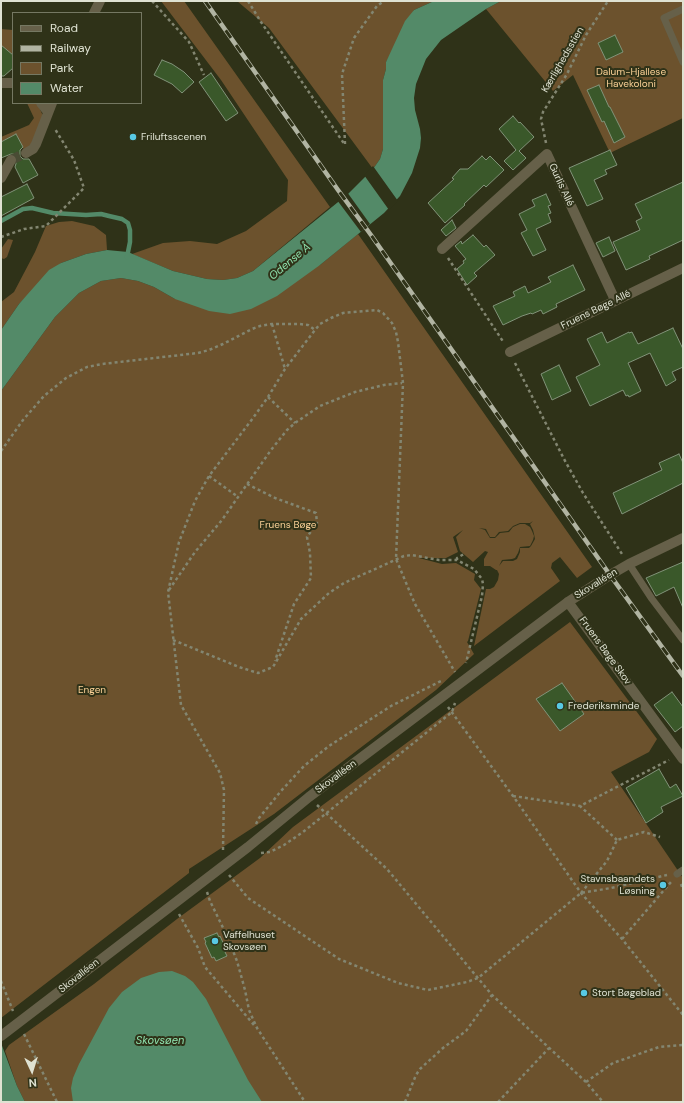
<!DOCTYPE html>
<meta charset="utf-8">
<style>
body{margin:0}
#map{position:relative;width:684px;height:1103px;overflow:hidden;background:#2f3218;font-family:"DM Sans",sans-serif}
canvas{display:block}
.frame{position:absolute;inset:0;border:2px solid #dfe2d2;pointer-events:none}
.legend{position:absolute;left:12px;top:12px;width:130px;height:92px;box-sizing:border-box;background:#2f3218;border:1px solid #757862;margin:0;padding:5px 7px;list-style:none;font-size:12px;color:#dfe2d2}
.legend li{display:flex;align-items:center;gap:8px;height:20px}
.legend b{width:20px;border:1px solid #757862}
.north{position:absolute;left:12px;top:1051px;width:40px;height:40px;-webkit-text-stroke:3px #2f3218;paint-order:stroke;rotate:176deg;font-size:11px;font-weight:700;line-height:16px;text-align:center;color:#dfe2d2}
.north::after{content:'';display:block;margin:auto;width:14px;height:18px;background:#dfe2d2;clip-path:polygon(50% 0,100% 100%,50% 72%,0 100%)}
</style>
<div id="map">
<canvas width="684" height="1103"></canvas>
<div class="frame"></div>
<ul class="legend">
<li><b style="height:5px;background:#666049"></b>Road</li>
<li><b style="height:5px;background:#b1b4a2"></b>Railway</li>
<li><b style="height:11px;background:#6c522d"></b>Park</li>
<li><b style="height:11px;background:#538a68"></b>Water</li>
</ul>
<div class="north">N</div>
</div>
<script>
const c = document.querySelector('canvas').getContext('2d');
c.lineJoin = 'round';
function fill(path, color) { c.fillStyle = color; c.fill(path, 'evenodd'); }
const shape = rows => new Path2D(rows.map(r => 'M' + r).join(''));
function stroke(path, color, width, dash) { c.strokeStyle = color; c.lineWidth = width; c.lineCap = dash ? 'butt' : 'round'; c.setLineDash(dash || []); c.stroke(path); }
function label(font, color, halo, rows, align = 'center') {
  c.font = font + ' "DM Sans",sans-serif'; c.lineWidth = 4; c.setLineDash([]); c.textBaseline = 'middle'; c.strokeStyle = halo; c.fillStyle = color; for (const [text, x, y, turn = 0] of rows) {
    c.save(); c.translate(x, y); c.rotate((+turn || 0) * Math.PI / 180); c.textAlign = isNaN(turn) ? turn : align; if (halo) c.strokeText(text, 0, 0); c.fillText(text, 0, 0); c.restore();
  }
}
fill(shape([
 [161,1,184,1,330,207,253,271,237,278,223,280,207,279,173,271,132,254,163,243,190,241,217,244,246,231,287,201,288,180,221,80],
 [237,1,434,1,414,10,386,62,386,69,383,80,383,149,380,159,373,169,269,28],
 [501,1,683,1,683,118,610,153,573,75,553,91,486,9],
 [1,29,13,30,13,56,1,50],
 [27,103,36,103,39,107,43,116,31,145,24,150,16,134,1,142,1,137,29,125,34,118],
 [72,221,94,226,106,235,107,250,86,254,61,263,19,304,1,330,1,302,14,292,35,252,46,226,59,222],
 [358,234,592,567,577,578,560,557,552,563,551,568,560,581,474,646,486,589,490,589,494,587,498,580,499,574,497,570,496,570,490,566,484,566,484,559,488,552,485,551,473,562,460,551,456,537,463,530,453,537,458,552,446,558,419,558,442,564,456,563,475,574,474,580,481,589,468,641,467,642,474,654,436,690,274,814,189,869,189,873,1,1018,1,391,55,317,79,293,101,281,121,278,138,281,154,287,175,299,320,265],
 [533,521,530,524,533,530,534,534,535,539,531,546,529,548,520,548,520,552,517,559,513,561,503,561,499,566,502,560,512,559,515,558,518,553,520,547,530,546,533,540,534,536,532,531,530,527,525,524,520,524,513,527,509,532,500,533,495,538,490,538,485,530,479,528,486,529,490,537,495,537,499,532,508,531,513,526,520,523,530,523],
 [8,239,13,240,12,243,7,257,4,259,1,258,1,249],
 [570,622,657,739,649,752,611,772,683,878,683,1102,25,1102,17,1086,5,1051,9,1045,94,984,177,919,260,858,293,827]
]), '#6c522d');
fill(shape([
 [434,1,501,1,486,9,441,40,426,59,416,84,414,98,415,110,420,129,421,138,420,148,412,173,400,196,384,213,320,265,277,296,251,309,230,314,209,311,175,299,154,287,138,281,121,278,101,281,79,293,55,317,1,391,1,330,19,304,49,270,61,263,86,254,107,250,128,252,173,271,207,279,223,280,237,278,253,271,348,194,373,169,380,159,383,149,383,80,386,69,386,62,405,21,414,10],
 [172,971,185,976,193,982,206,999,248,1080,262,1102,73,1102,71,1088,73,1078,79,1064,109,1008,122,992,141,978,159,972],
 [1,1043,17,1086,25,1102,1,1102]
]), '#538a68');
fill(shape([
 [373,166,398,201,389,210,364,175],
 [347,192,370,224,361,232,337,200]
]), '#2f3218');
stroke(shape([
 [1,221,23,209,32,208,53,213,86,215,101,214,109,216,122,219,128,223,130,230,130,242,127,257]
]), '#538a68', 4.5);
const building = shape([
 [615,35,623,52,606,60,598,43,615,35],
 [1,45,13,55,13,68,4,76,1,76,1,45],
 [162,60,172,64,184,72,194,82,182,93,172,84,154,75,162,60],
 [211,73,238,113,226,121,199,82,211,73],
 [599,85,609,107,610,107,625,137,614,143,604,121,602,122,587,90,599,85],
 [513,116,519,123,520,122,534,137,519,151,526,158,513,170,504,161,516,150,499,129,513,116],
 [16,134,23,147,20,150,20,156,23,159,29,159,38,175,23,183,15,167,17,160,16,156,14,154,11,154,1,158,1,142,16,134],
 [610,150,617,165,605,170,607,174,594,180,603,199,587,206,569,168,610,150],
 [482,156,486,160,490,156,504,170,486,187,484,185,464,204,465,205,445,223,428,203,454,179,452,178,460,169,468,169,482,156],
 [683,182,683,240,649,256,650,259,626,270,613,242,640,230,636,221,642,218,635,204,683,182],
 [27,184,34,198,1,216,1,197,27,184],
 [546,194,551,205,548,206,551,213,548,214,551,222,536,229,546,250,533,256,521,233,527,230,519,214,535,206,532,200,546,194],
 [452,220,456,228,446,236,441,230,452,220],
 [473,235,484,247,486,245,495,255,474,273,477,276,467,285,457,269,464,263,463,261,466,259,455,246,461,241,462,244,473,235],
 [609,237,615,251,603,257,596,243,609,237],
 [573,265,585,290,556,304,557,307,543,314,541,310,532,314,531,313,522,316,503,325,493,306,515,296,513,292,525,286,528,293,551,282,548,277,573,265],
 [673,328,683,349,683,367,672,372,676,380,666,386,650,353,628,363,641,391,629,397,628,395,626,396,623,390,590,406,576,377,600,365,587,339,602,332,607,343,629,332,629,333,632,332,638,344,673,328],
 [559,365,571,391,552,400,541,374,559,365],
 [679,454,683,463,683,483,622,514,613,493,662,470,659,463,679,454],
 [683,562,683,608,674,587,656,596,646,578,683,562],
 [562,683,584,714,560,731,536,699,562,683],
 [672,692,683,707,683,726,675,732,654,705,672,692],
 [659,769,670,788,676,784,683,796,661,807,663,812,646,823,626,788,659,769],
 [217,933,219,937,220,936,227,951,225,952,227,956,216,961,214,957,212,958,205,943,206,942,204,938,217,933]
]);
fill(building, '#3a582a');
stroke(building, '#819379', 1);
stroke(shape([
 [11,160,26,153]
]), '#494c34', 10, [10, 5]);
stroke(shape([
 [152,1,189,42,204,75],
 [248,1,261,22,345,145],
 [546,143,541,119,543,112,567,74,586,35,608,1],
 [345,144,342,74,354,38,377,6,384,1],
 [1,237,24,229,46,226,84,188,74,160,55,129],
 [448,258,504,343],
 [272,324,285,369],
 [515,363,564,459,583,493,622,554],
 [268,397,295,423],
 [1,451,23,420,44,396,66,378,87,367,102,364,198,353,209,350,223,344,252,329,260,326,272,324,299,324,308,325,315,330],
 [209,476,238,497],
 [247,484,275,498,316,513,317,523,307,537,310,553,311,578,294,604,275,661],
 [457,560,457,558,464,554],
 [169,590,195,552,222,520,271,450,287,430,295,423,320,406,355,392,384,385,402,383],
 [173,640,239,667,258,673,273,667,301,619,329,593,344,583,404,556,412,555,439,560,457,560,474,569,482,579,483,584,482,596,466,663],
 [448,707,513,796,581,893,622,939,683,1015],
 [513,796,580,806],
 [317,805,387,869,492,995,586,1082,603,1102],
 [256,824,259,818,281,791,304,766,329,746,391,706,441,681],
 [617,840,580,806,669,760],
 [223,850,224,790,220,773,181,705,168,592,179,542,195,501,209,476,253,418,268,397,285,369,315,330,320,324,331,318,343,313,377,310,383,313,392,323,396,332,398,342,403,383,396,559,415,604,455,672],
 [261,853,270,852,284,845,303,832,452,712,455,703],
 [229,875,248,898,339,959,398,983,428,990,467,982,478,978,581,893,611,888,667,875],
 [681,884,683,890],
 [207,892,210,901,227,936,237,961,245,990,249,1010,257,1028,305,1102],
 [581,893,607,861,617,840,644,832,660,837],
 [179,914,198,948,205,967,254,1025],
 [622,939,671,882],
 [1,981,13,1011],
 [24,1034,57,1102],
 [586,1082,613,1063,659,1047,683,1045],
 [405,1102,416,1075,420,1069,443,1048,466,1031,492,995],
 [498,1102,549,1048]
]), '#838671', 2.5, [3, 3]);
stroke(shape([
 [683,9,664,18,683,62],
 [629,564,652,599,683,640],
 [677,874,683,870]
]), '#666049', 7);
stroke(shape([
 [94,13,100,1],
 [1,83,13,83],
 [41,103,48,112],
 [26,153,33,149,36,144,52,103],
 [1,178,11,160]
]), '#666049', 10);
stroke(shape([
 [442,249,547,154,615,300],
 [510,352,683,268],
 [568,602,683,759]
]), '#666049', 10);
stroke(shape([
 [1,1036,248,847,309,797,568,602,610,575,629,564,683,538]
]), '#666049', 10);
const rail = shape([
 [205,1,338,190,371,235,610,575,683,676]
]);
stroke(rail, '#b1b4a2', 4.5);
stroke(rail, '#2f3218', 3, [9]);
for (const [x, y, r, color] of [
 [133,137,4,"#58c9e4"],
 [560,706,4,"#58c9e4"],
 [663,885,4,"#58c9e4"],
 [215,941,4,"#58c9e4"],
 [584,993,4,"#58c9e4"]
]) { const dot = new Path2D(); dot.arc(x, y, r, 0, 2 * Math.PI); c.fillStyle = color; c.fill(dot); stroke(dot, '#2f3218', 1.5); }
label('10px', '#dfe2d2', '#2f3218', [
 ["Kærlighedsstien",563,60,-60],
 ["Gurlis Allé",561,185,65],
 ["Fruens Bøge Allé",596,310,-26],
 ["Skovalléen",596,584,-32],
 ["Fruens Bøge Skov",605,651,54],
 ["Skovalléen",336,777,-37],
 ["Skovalléen",79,976,-38]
]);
label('10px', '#fad096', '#2f3218', [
 ["Dalum-Hjallese",631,72],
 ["Havekoloni",631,84],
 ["Fruens Bøge",288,525],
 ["Engen",92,690]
]);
label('10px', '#dfe2d2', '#2f3218', [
 ["Friluftsscenen",141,137],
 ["Frederiksminde",568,706],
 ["Stavnsbaandets",655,879,"right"],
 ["Løsning",655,891,"right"],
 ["Vaffelhuset",223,935],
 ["Skovsøen",223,947],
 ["Stort Bøgeblad",592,993]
], 'left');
label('italic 11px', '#8fe3af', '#2f3218', [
 ["Odense Å",290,262,-40],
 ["Skovsøen",160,1041]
]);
</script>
